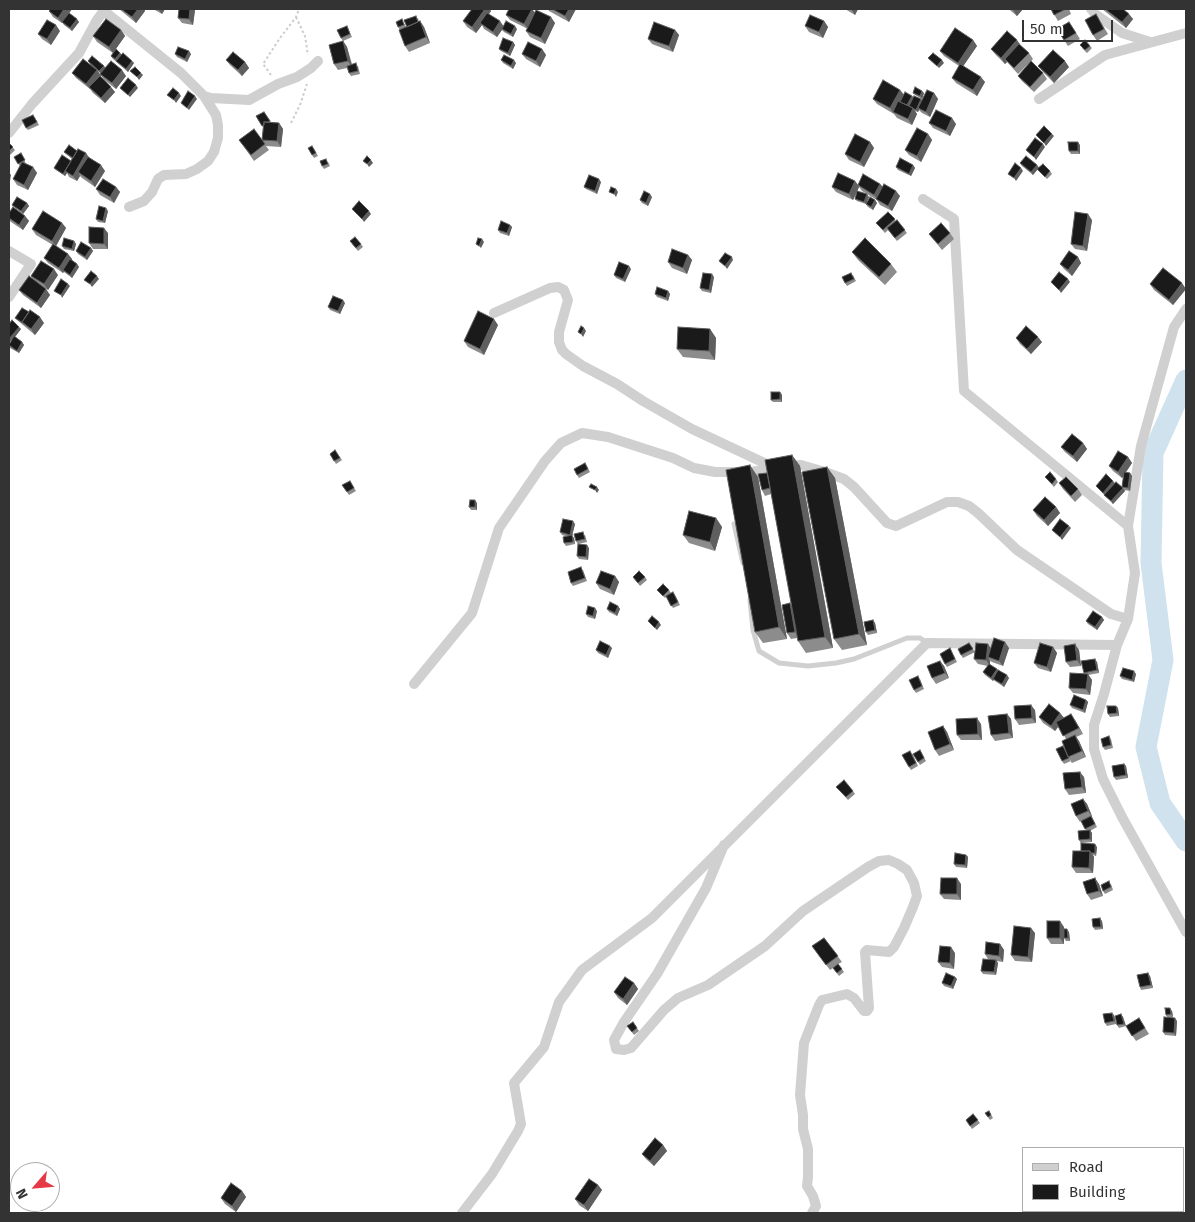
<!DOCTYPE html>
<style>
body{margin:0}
#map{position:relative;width:1195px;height:1222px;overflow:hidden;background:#fff;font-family:"Fira Sans",sans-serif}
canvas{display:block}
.frame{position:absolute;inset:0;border:10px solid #333;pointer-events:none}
.legend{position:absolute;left:1022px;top:1147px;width:162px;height:65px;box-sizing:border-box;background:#fff;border:1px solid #adadad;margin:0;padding:6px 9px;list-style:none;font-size:15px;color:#333}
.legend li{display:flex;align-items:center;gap:10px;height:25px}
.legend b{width:25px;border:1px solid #adadad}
.north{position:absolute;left:10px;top:1162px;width:50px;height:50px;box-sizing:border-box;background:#fff;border:1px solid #adadad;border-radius:50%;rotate:243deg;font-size:14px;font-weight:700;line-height:20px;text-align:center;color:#333}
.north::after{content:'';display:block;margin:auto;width:18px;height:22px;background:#e63946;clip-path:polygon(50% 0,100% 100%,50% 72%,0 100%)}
.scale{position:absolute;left:1022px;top:20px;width:91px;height:22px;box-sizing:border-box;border:2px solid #333;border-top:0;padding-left:6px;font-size:15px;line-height:18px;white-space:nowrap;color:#333;-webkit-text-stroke:4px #fff;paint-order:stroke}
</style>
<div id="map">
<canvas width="1195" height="1222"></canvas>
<div class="frame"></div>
<ul class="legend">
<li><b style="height:6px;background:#d0d0d0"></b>Road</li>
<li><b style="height:14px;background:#1a1a1a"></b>Building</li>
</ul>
<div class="north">N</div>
<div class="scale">50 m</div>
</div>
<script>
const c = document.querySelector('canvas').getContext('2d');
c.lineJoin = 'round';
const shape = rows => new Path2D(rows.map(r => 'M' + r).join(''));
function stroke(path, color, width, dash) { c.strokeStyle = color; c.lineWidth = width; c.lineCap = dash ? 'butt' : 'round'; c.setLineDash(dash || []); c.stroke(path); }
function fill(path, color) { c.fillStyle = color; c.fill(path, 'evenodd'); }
stroke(shape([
 [1186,380,1153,453,1151,563,1163,660,1146,747,1160,803,1186,841]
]), '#cfe2ee', 21);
stroke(shape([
 [296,17,305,36,308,55],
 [271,75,263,64,280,38,296,17,299,9],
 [291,123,300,105,307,84]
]), '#cdcdcd', 2, [2.5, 2.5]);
stroke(shape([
 [734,524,743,563],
 [750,600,753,630,759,651,779,663,808,666,836,663,854,659,907,638,920,638,927,643]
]), '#d0d0d0', 5);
stroke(shape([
 [1091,9,1095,14,1122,33,1150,42],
 [104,11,181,73,204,96,211,98,249,100,278,84,297,77,311,68,318,61],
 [1039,99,1105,55,1186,33],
 [9,133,32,104,79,53,97,20,105,9],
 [923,199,954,219,964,391,1128,526],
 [129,207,144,201,152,192,158,179,164,175,186,174,197,169,208,161,214,152,218,138,218,125,216,115,204,96],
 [9,251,31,264,9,297],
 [1186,309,1174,327,1141,446,1128,526,1135,573,1128,619,1117,645,1104,694,1094,725,1094,749,1103,779,1122,817,1186,932],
 [494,313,550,288,558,287,564,290,568,300,559,332,559,342,562,350,566,354,583,366,617,384,643,401,692,429,775,468],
 [414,684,472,613,499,528,545,461,561,443,582,433,608,437,673,458,694,468,715,472,751,472,775,468,801,465,825,472,844,479,854,487,887,523,896,526,947,502,958,502,969,506,978,513,1017,550,1111,614,1128,619],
 [724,845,706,888,657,974,624,1022,614,1040,616,1049,624,1050,631,1048,664,1010,678,998,708,985,765,946,803,911,868,867,879,861,889,860,898,864,907,870,914,883,917,896,913,907,904,928,894,947,889,952,867,950,865,952,869,1008,867,1011,864,1011,854,998,847,994,822,1000,819,1005,804,1043,800,1095,803,1115,803,1129,808,1149,808,1177,807,1186,813,1196,816,1206,812,1213],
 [462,1213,492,1174,518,1131,521,1124,514,1083,544,1047,559,1002,582,970,652,918,927,643,1117,645]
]), '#d0d0d0', 10);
fill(shape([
 [72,9,69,13,79,22,72,31,64,25,62,22,62,23,53,17,49,11],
 [119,9,144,9,145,11,136,23],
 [153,9,165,9,162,14],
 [179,9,194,9,195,10,193,25,182,23,178,18],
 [532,9,535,13,555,23,545,44,530,37,526,31,528,29,510,20,506,15],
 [548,9,576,9,569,22,549,11],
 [845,9,858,9,855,15],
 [1009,9,1023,9,1017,16,1011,11],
 [1051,9,1069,9,1071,14,1058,21],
 [1102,9,1123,9,1133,19,1126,28],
 [491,11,489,14,503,26,517,29,513,37,504,32,502,30,497,37,484,29,482,25,476,33,467,27,463,21],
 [1096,14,1108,34,1097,41,1093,35],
 [418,18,419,22,420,21,424,27,430,43,409,52,405,46,400,30,398,27,402,19,406,27],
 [824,21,828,27,823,38,809,32,805,26],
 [347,26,352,37,343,41,347,47,352,64,358,66,360,74,351,76,349,73,347,68,338,70,334,64,343,41,341,38],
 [1073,28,1080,39,1068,46,1064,40],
 [121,30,125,36,113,53,97,42,93,36],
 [675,30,679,35,673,52,652,44,648,39],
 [60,31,51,45,42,39,38,34],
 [973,40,977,46,963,66,985,82,977,96,956,83,952,78,959,66,944,56,940,51],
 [513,42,515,45,510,56,501,51,499,49],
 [1021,46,1029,53,1033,59,1018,74,1007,62,1005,64,995,54,991,49],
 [1090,46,1092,48,1087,53,1082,48],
 [542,49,546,55,540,67,526,59,522,54],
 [120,53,122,55,134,63,128,72,113,59,111,56],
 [175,54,191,54,187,62,177,57],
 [226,60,245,62,249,68,242,76,230,65],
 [501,60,516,63,513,69,503,63],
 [88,61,104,66,105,68,126,76,116,89,104,80,100,74,101,74,98,71,101,76,100,77,115,92,105,103,93,93,90,89,76,78,72,73,90,64],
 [1038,66,1069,67,1054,83,1042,71],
 [1043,73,1047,79,1034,92,1022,81,1018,76],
 [900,90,904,95,912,96,913,97,921,99,922,100,934,93,938,99,930,117,922,113,919,110,918,112,915,111,917,114,912,125,897,118,894,114,877,104,873,99],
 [913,93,924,93,922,99,915,95],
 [264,112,271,122,279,123,283,129,281,147,266,146,269,150,254,161,239,140,262,140,263,127,256,116],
 [35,118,39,125,28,130,26,128],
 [929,123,956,124,950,136,933,128],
 [928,134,932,140,921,162,909,155,905,150],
 [870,142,874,148,864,167,849,160,845,154],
 [9,143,15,150,9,156],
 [1080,145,1080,154,1071,154,1069,151],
 [314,149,318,156,314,158,312,155],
 [77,151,89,158,105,171,95,187,82,178,80,176,77,181,69,177,67,173,65,176,56,170,54,168,71,161,72,159,66,154,64,152],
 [21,153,26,164,33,167,37,173,28,190,17,185,13,179,20,166,14,157],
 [328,162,330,166,324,169,322,166],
 [1020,163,1037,165,1039,168,1050,171,1052,174,1047,179,1037,169,1033,175,1022,166],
 [913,165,915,168,911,176,898,170,896,167],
 [601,182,597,194,586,189,584,187],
 [880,184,883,187,900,196,892,211,880,205,877,200,862,191,859,187,857,191,869,197,867,201,875,200,877,203,873,210,868,207,866,204,857,201,855,199,857,192,853,200,836,192,832,187],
 [116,187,120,192,114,203,100,195,96,189],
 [652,197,648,206,642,203,640,200],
 [27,203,29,206,23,214,14,207,12,205],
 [108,211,105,223,98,222,96,219],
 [888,212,896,221,897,220,907,233,897,241,888,230,885,233,876,223],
 [9,213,25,216,29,221,23,230,11,222,9,220],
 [1092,220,1087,251,1075,249,1071,244],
 [62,223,66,228,56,246,68,254,72,259,72,260,77,264,79,267,72,278,64,272,63,273,48,263,44,258,53,245,36,235,32,229],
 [510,225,512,227,509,236,500,233,498,230],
 [108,233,108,249,93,249,89,243],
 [950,233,954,239,942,250,929,234],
 [74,241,76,244,74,251,64,249,62,246],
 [352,244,361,244,363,247,358,251],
 [91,248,93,251,87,260,78,254,76,251],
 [852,252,891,264,897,272,885,285,858,260],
 [688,255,692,260,687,274,672,268,668,262],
 [1078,257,1081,263,1072,276,1064,269,1060,264],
 [631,269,625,282,616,278,614,275],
 [58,275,48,290,45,288,50,295,41,308,23,295,19,290,34,280,31,276],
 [853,275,856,281,847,286,845,283],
 [714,277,711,293,702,291,700,288],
 [1150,284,1186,289,1173,305,1154,290],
 [668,291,670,294,668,301,657,297,655,294],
 [345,303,340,314,330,310,328,307],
 [15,318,44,323,35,335,17,320],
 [9,324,21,329,15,337,22,342,24,345,19,353,10,348,9,345,11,341,9,340],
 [498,325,484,355,468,347,464,341],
 [710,329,716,338,715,360,683,357,677,349],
 [1016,338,1042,342,1031,354,1020,344],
 [780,392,782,395,782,402,773,402,771,400],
 [1083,443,1087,449,1077,462,1065,452,1061,447],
 [335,450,342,460,336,464,330,454],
 [792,455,800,466,833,648,806,653,798,641,797,638,791,639,787,633,792,605,771,494,765,496,762,490,767,473],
 [1128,457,1132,463,1126,472,1130,473,1132,476,1130,491,1124,490,1122,487,1124,476,1122,478,1113,471,1109,466],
 [585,463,590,472,579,478,577,475],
 [827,467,835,478,867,645,842,650,834,639],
 [758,477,787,639,763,643,755,632],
 [1045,477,1056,479,1058,482,1054,487],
 [350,481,356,491,349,495,347,492],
 [1113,481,1115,483,1123,488,1125,491,1113,504,1096,486],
 [1059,483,1078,489,1082,495,1075,502,1063,489],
 [477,503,477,510,471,510,469,507],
 [1056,507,1060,513,1048,526,1037,516,1033,510],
 [716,518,722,527,715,551,689,543,683,535],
 [575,524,572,536,574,538,575,544,566,546,564,543,565,536,562,535,560,532],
 [585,535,587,542,578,544,576,541],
 [589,548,588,560,579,559,577,556],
 [583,570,587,581,573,586,571,583],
 [615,576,619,582,614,595,600,589,596,583],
 [633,577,645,577,647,580,640,586],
 [657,590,669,590,671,593,670,594,675,595,680,605,673,608,666,597,665,598],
 [618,606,620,609,617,616,609,612,607,609],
 [597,611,595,619,588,617,586,614],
 [1102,617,1104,620,1097,630,1088,624,1086,621],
 [873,620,875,623,877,633,868,635,866,632],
 [971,646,975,652,963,658,961,655],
 [1053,647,1057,653,1051,672,1038,668,1034,663],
 [612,648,608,658,598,653,596,650],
 [950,648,957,662,947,667,945,664],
 [991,648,1009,648,1003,666,992,662,990,661,990,664,998,671,1009,678,1004,687,995,681,994,679,993,681,985,675,983,672,988,666,978,664,974,659],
 [1079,650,1081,666,1070,667,1066,662],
 [940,661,944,666,949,678,936,684,932,678],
 [1097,662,1099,673,1088,675,1092,680,1090,695,1073,693,1069,688,1084,674,1084,673],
 [1136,674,1134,682,1122,679,1120,676],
 [920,679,924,689,916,693,914,690],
 [1086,700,1088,702,1085,713,1072,708,1070,705],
 [1116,706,1118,708,1119,716,1110,717,1108,714],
 [1035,710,1036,723,1019,725,1015,719],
 [1060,713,1064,718,1075,720,1083,734,1076,737,1079,741,1086,757,1072,763,1069,759,1071,761,1064,764,1062,761,1065,749,1066,739,1059,726,1055,731,1043,723,1039,717],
 [1007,714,1011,719,1013,738,995,741,991,735],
 [981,724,982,740,961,740,957,735],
 [943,726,947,732,954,750,939,756,935,750],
 [1109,736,1111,739,1113,748,1105,750,1103,747],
 [920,750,926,761,920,765,918,762],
 [912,753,918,766,911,770,909,767],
 [1124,764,1126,766,1128,778,1116,780,1114,777],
 [1084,777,1086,793,1069,795,1065,789],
 [836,787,853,791,855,794,848,800],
 [1083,799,1087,804,1092,816,1092,817,1097,827,1090,831,1092,833,1092,842,1081,843,1079,840,1086,830,1081,821,1080,822,1076,816],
 [1097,847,1096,856,1093,855,1094,857,1093,873,1076,873,1072,867,1081,851],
 [966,855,968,857,967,868,956,867,954,864],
 [961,884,961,900,944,899,940,894],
 [1099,884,1103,896,1091,900,1087,894],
 [1111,884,1113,890,1105,894,1103,891],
 [1102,921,1103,929,1095,930,1093,927],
 [1064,927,1064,929,1069,932,1070,941,1066,941,1064,938,1064,933,1064,944,1051,944,1047,938],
 [1035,933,1032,962,1015,961,1011,955],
 [824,938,842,962,838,964,844,972,839,976,833,968,830,970,812,946],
 [1000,944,1004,950,1003,962,996,961,998,963,996,975,983,974,981,971,988,959,985,954],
 [955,953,954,969,942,967,938,962],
 [1150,976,1153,988,1141,990,1140,987],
 [955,977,957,979,953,989,944,986,942,983],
 [634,983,638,989,627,1005,618,998,614,992],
 [1172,1011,1173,1017,1170,1018,1177,1021,1176,1036,1165,1035,1163,1032,1168,1018,1166,1015],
 [1121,1014,1123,1017,1126,1026,1119,1028,1117,1025],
 [1114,1015,1116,1024,1107,1026,1105,1023],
 [1139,1018,1149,1034,1136,1041,1126,1026],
 [633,1022,639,1031,634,1035,627,1026],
 [989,1111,993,1118,990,1120,985,1113],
 [973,1114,980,1123,972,1129,966,1120],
 [663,1145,667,1151,654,1166,646,1159,642,1154],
 [598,1185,602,1190,588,1211,579,1205,575,1199],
 [242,1191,246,1197,236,1212,225,1204,221,1198]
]), '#8c8c8c');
fill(shape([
 [64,9,72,9,62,23,58,18],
 [138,9,144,9,145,11,136,23,132,17],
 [158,9,165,9,162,14],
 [190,9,194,9,195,10,193,25,189,19],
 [485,9,490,9,491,11,482,24,480,23,482,25,476,33,472,27],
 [532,9,536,14,528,29,524,24],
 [569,9,576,9,569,22,565,16],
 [851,9,858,9,855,15],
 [1015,9,1023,9,1017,16,1013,10],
 [1129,14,1133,19,1126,28,1122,22],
 [551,17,555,23,545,44,541,38],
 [77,19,79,22,72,31,70,28],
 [420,21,424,27,430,43,426,37],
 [500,21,504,27,497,37,493,32],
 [824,21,828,27,823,38,819,32],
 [56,25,60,31,51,45,47,39],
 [515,26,517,29,513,37,511,34],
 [121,30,125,36,113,53,109,47],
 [675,30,679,35,673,52,669,46],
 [973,40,977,46,962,68,958,63],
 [1017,40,1021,46,1005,59,1007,62,1005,64,1001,58],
 [343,41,347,47,352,67,348,61],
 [513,42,515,45,510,56,508,53],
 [542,49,546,55,540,67,536,61],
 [189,51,191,54,187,62,185,59],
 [120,53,122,55,117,62,115,59],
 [514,60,516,63,513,69,511,66],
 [942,60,944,63,939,68,937,66],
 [132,61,134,63,128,72,126,69],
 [1065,61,1069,67,1054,83,1050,77],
 [245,62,249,68,242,76,238,70],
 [104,66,106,69,101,74,99,71],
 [97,70,101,76,90,89,86,84],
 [122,70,126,76,116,89,112,83],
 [141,73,143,75,139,80,137,77],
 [981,77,985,82,977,96,973,90],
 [136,85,138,88,130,97,128,95],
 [111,87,115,92,105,103,101,98],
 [900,90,904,95,894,113,893,112,894,114,890,108],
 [922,91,924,93,922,99,920,96],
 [179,93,181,96,176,103,174,100],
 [934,93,938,99,930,117,926,112],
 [195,96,197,99,189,110,187,108],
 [912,96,914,99,909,108,907,105],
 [921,99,923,102,918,108,919,110,918,112,916,110],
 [913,108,917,114,912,125,908,119],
 [952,118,956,124,950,136,946,131],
 [279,123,283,129,281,147,277,141],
 [928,134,932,140,921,162,917,156],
 [1052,134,1054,136,1046,146,1044,143],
 [870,142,874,148,864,167,860,162],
 [1078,142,1080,145,1080,154,1078,151],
 [1043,144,1045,147,1036,160,1034,157],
 [86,153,90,159,78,172,80,176,77,181,73,176],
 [371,160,373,163,369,167,367,164],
 [71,161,65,171,67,173,65,176,63,174],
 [101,165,105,171,95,187,91,181],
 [913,165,915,168,911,176,909,174],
 [1037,165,1039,168,1033,175,1031,172],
 [33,167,37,173,28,190,24,185],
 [1021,168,1023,171,1016,181,1014,178],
 [9,172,11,175,9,187],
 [599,179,601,182,597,194,595,191],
 [855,181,859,186,858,185,859,187,853,200,849,194],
 [880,184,884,189,878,200,874,195],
 [116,187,120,192,114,203,110,197],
 [616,189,618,192,616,197,614,194],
 [896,191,900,196,892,211,888,206],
 [650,194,652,197,648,206,646,203],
 [867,194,869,197,866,204,864,202],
 [875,200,877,203,873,210,871,207],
 [27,203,29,206,23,214,21,211],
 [106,208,108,211,105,223,103,221],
 [369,211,371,214,364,222,362,219],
 [1088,214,1092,220,1087,251,1083,246],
 [25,216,29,221,23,230,19,225],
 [62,223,66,228,56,246,52,241],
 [510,225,512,227,509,236,507,233],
 [104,228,108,233,108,249,104,244],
 [482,239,484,242,481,248,479,246],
 [74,241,76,244,74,251,72,249],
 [91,248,93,251,87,260,85,257],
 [68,254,72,259,63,273,59,268],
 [688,255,692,260,687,274,683,268],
 [732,257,733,260,727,269,725,266],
 [1078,257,1081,263,1072,276,1068,270],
 [77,264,79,267,72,278,70,275],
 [629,266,631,269,625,282,623,279],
 [54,269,58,275,48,290,44,284],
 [712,274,714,277,711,293,709,290],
 [97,276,99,279,92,287,90,284],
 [1068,279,1070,282,1061,293,1059,290],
 [1182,283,1186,289,1173,305,1169,300],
 [68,284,70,286,62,298,61,295],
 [46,289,50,295,41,308,37,303],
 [668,291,670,294,668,301,666,298],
 [343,300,345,303,340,314,338,311],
 [40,317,44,323,35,335,31,329],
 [494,319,498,325,484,355,480,349],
 [19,327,21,329,11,342,9,339],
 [584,328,586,331,583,337,581,334],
 [710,329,716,338,715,360,709,351],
 [1038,337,1042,342,1031,354,1027,349],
 [22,342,24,345,19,353,17,351],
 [780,392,782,395,782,402,780,399],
 [1083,443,1087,449,1077,462,1073,456],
 [792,455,800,466,833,648,825,637],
 [1128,457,1132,463,1122,478,1118,472],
 [750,465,758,477,787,639,779,627],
 [827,467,835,478,867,645,859,634],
 [1130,473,1132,476,1130,491,1128,488],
 [1113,481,1115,484,1105,496,1103,493],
 [597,487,599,490,597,493,595,490],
 [1123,488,1125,491,1113,504,1111,501],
 [475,500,477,503,477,510,475,507],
 [1056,507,1060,513,1048,526,1044,520],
 [716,518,722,527,715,551,710,542],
 [573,521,575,524,572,536,574,538,575,544,570,535],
 [1069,526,1071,528,1062,540,1060,537],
 [587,545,589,548,588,560,586,557],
 [615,576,619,582,614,595,610,589],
 [790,603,794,609,799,638,795,632],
 [618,606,620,609,617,616,615,613],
 [595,608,597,611,595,619,593,616],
 [1102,617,1104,620,1097,630,1095,627],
 [873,620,875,623,877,633,875,630],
 [659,622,661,625,657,630,655,628],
 [1005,642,1009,648,1003,666,999,661],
 [988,644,992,650,988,657,990,661,990,666,986,660],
 [1075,644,1079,650,1081,666,1077,660],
 [610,646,612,648,608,658,606,655],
 [1053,647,1057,653,1051,672,1047,667],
 [1095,659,1097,662,1099,673,1097,670],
 [940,661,944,666,949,678,945,673],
 [997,669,999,672,993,681,991,678],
 [1134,671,1136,674,1134,682,1132,680],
 [1088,674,1092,680,1090,695,1086,689],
 [1007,675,1009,678,1004,687,1002,684],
 [1086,700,1088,702,1085,713,1083,710],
 [1031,705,1035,710,1036,723,1032,718],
 [1116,706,1118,708,1119,716,1117,713],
 [1060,713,1064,718,1055,731,1051,726],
 [1007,714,1011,719,1013,738,1009,733],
 [1071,714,1075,720,1083,734,1079,728],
 [977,718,981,724,982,740,978,734],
 [943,726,947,732,954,750,950,744],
 [1075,735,1079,741,1086,757,1082,751],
 [1124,764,1126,766,1128,778,1126,775],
 [1080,772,1084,777,1086,793,1082,787],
 [1083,799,1087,804,1092,816,1088,811],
 [1090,830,1092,833,1092,842,1090,839],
 [1095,844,1097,847,1096,856,1095,853],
 [1090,851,1094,857,1093,873,1089,868],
 [966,855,968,857,967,868,965,865],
 [957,878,961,884,961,900,957,894],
 [1095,878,1099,884,1103,896,1099,891],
 [1100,918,1102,921,1103,929,1101,927],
 [1060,921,1064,927,1064,944,1060,938],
 [1031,928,1035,933,1032,962,1028,957],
 [1067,929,1069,932,1070,941,1068,938],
 [1000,944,1004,950,1003,962,999,956],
 [951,947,955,953,954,969,950,963],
 [996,960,998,963,996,975,994,972],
 [1148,973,1150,976,1153,988,1151,985],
 [955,977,957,979,953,989,951,986],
 [634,983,638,989,627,1005,623,999],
 [1170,1008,1172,1011,1173,1017,1171,1014],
 [1112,1013,1114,1015,1116,1024,1114,1021],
 [1121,1014,1123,1017,1126,1026,1124,1024],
 [1175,1018,1177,1021,1176,1036,1174,1033],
 [663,1145,667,1151,654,1166,650,1161],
 [598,1185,602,1190,588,1211,584,1205],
 [242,1191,246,1197,236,1212,232,1206]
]), '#5f5f5f');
const building = shape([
 [51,9,64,9,58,18,49,11,51,9],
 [121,9,138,9,132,17,121,9],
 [179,9,190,9,189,19,178,18,179,9],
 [472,9,485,9,472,27,463,21,472,9],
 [509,9,532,9,524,24,506,15,509,9],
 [552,9,569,9,565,16,552,9],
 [1051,9,1066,9,1054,15,1051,9],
 [1105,9,1123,9,1129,14,1122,22,1105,9],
 [536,10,551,17,541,38,526,31,536,10],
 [69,13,77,19,70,28,62,22,69,13],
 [487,13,500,21,493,32,480,23,487,13],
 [1096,14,1104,29,1093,35,1085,20,1096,14],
 [810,15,824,21,819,32,805,26,810,15],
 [416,16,418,22,407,27,404,20,416,16],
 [106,19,121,30,109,47,93,36,106,19],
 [402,19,404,25,398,27,396,22,402,19],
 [47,20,56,25,47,39,38,34,47,20],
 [420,21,426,37,405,46,399,30,420,21],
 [506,21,515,26,511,34,502,29,506,21],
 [654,22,675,30,669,46,648,39,654,22],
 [1069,22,1076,33,1064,40,1057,29,1069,22],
 [347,26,350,34,341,38,337,30,347,26],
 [955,28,973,40,958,63,940,51,955,28],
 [1007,31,1017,40,1001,58,991,49,1007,31],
 [503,38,513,42,508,53,499,49,503,38],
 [1085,40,1090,46,1085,50,1080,45,1085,40],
 [343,41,348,61,334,64,329,45,343,41],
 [528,42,542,49,536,61,522,54,528,42],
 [1019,44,1029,53,1014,68,1005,59,1019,44],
 [178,47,189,51,185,59,175,54,178,47],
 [116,49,120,53,115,59,111,56,116,49],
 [1053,50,1065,61,1050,77,1038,66,1053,50],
 [233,52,245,62,238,70,226,60,233,52],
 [123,53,132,61,126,69,116,61,123,53],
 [933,53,942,60,937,66,928,58,933,53],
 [504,55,514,60,511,66,501,60,504,55],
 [92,56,104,66,99,71,88,61,92,56],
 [83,59,97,70,86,84,72,73,83,59],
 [111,61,122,70,112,83,100,74,111,61],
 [1031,61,1043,73,1030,87,1018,76,1031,61],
 [356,63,358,71,349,73,347,66,356,63],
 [960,64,981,77,973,90,952,78,960,64],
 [135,67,141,73,137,77,130,71,135,67],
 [100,76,111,87,101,98,89,87,100,76],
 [128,78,136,85,128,95,120,88,128,78],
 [883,80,900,90,890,108,873,99,883,80],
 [915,87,922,91,920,96,913,93,915,87],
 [173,88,179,93,174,100,167,95,173,88],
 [927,90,934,93,926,112,918,108,927,90],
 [188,91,195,96,187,108,181,103,188,91],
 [905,92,912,96,907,105,900,102,905,92],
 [914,96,921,99,916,110,909,106,914,96],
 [898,101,913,108,908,119,893,112,898,101],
 [936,110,952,118,946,131,929,123,936,110],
 [264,112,270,121,268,122,264,122,264,125,262,126,256,116,264,112],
 [33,115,37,122,26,128,22,120,33,115],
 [264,122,279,123,277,141,262,140,264,122],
 [1044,126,1052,134,1044,143,1036,135,1044,126],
 [917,128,928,134,917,156,905,150,917,128],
 [254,129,265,144,251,155,239,140,254,129],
 [855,134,870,142,860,162,845,154,855,134],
 [1035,138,1043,144,1034,157,1026,150,1035,138],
 [1068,142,1078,142,1078,151,1069,151,1068,142],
 [9,143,13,147,9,151,9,143],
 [69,145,77,151,73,158,64,152,69,145],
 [312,146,316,153,312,155,308,148,312,146],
 [78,149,86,153,73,176,65,171,78,149],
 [21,153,25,160,18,164,14,157,21,153],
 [62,155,71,161,63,174,54,168,62,155],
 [367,156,371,160,367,164,363,161,367,156],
 [1026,156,1037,165,1031,172,1020,163,1026,156],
 [88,157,101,165,91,181,78,172,88,157],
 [900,158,913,165,909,174,896,167,900,158],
 [326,159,328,164,322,166,320,161,326,159],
 [22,162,33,167,24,185,13,179,22,162],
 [1015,163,1021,168,1014,178,1008,174,1015,163],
 [1043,164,1050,171,1045,177,1037,169,1043,164],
 [838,173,855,181,849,194,832,187,838,173],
 [863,174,880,184,874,195,858,185,863,174],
 [589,175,599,179,595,191,584,187,589,175],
 [103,179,116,187,110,197,96,189,103,179],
 [884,184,896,191,888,206,876,199,884,184],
 [611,187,616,189,614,194,609,192,611,187],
 [644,191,650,194,646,203,640,200,644,191],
 [857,191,867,194,864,202,855,199,857,191],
 [17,197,27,203,21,211,12,205,17,197],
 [870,197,875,200,871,207,866,204,870,197],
 [359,201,369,211,362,219,352,209,359,201],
 [99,206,106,208,103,221,96,219,99,206],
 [13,207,25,216,19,225,9,218,9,213,13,207],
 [43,211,62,223,52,241,32,229,43,211],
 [888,212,895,219,883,230,876,223,888,212],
 [1075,212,1088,214,1083,246,1071,244,1075,212],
 [897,220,905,230,895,238,887,228,897,220],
 [501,221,510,225,507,233,498,230,501,221],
 [941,223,950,233,938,244,929,234,941,223],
 [89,227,104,228,104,244,89,243,89,227],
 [355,237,361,244,356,248,350,241,355,237],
 [64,238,74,241,72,249,62,246,64,238],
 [478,238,482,239,479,246,476,244,478,238],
 [865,238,891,264,879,277,852,252,865,238],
 [81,242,91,248,85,257,76,251,81,242],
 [53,244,68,254,59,268,44,258,53,244],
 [672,249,688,255,683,268,668,262,672,249],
 [1069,251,1078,257,1068,270,1060,264,1069,251],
 [725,253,732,257,725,266,719,261,725,253],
 [70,259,77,264,70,275,63,270,70,259],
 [41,261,54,269,44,284,31,276,41,261],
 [619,262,629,266,623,279,614,275,619,262],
 [1163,268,1182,283,1169,300,1150,284,1163,268],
 [91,271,97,276,90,284,84,280,91,271],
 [1059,272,1068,279,1059,290,1051,282,1059,272],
 [703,273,712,274,709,290,700,288,703,273],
 [851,273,854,279,845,283,842,277,851,273],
 [29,276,46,289,37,303,19,290,29,276],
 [61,279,68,284,61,295,54,291,61,279],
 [657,287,668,291,666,298,655,294,657,287],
 [333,296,343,300,338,311,328,307,333,296],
 [22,308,29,312,22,322,23,323,15,318,22,308],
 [30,310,40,317,31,329,22,322,30,310],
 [478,311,494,319,480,349,464,341,478,311],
 [12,320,19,327,9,339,9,324,12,320],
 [581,326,584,328,581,334,578,332,581,326],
 [1026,326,1038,337,1027,349,1016,338,1026,326],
 [678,327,710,329,709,351,677,349,678,327],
 [14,336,22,342,17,351,9,345,14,336],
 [771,392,780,392,780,399,771,400,771,392],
 [1072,434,1083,443,1073,456,1061,447,1072,434],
 [335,450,340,458,334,461,330,454,335,450],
 [1118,451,1128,457,1118,472,1109,466,1118,451],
 [792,455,825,637,798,641,765,460,792,455],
 [585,463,588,469,577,475,574,469,585,463],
 [750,465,779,627,755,632,726,470,750,465],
 [827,467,859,634,834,639,802,472,827,467],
 [1050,472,1056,479,1052,484,1045,477,1050,472],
 [1124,472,1130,473,1128,488,1122,487,1124,472],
 [767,473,770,488,762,490,758,474,767,473],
 [1106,474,1113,481,1103,493,1096,486,1106,474],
 [1066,477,1078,489,1071,496,1059,483,1066,477],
 [350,481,354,488,347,492,342,485,350,481],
 [1116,482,1123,488,1111,501,1104,495,1116,482],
 [591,484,597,487,595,490,589,487,591,484],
 [1045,497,1056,507,1044,520,1033,510,1045,497],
 [470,500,475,500,475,507,469,507,470,500],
 [689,511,716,518,710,542,683,535,689,511],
 [563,519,573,521,570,535,560,532,563,519],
 [1060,519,1069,526,1060,537,1052,530,1060,519],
 [583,532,585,539,576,541,574,534,583,532],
 [572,535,573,542,564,543,563,537,572,535],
 [578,544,587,545,586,557,577,556,578,544],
 [581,567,585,578,571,583,568,572,581,567],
 [601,571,615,576,610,589,596,583,601,571],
 [639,571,645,577,638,583,633,577,639,571],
 [663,584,669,590,663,596,657,590,663,584],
 [673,592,678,602,671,606,666,596,673,592],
 [610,602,618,606,615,613,607,609,610,602],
 [790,603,795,632,787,633,782,605,790,603],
 [588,606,595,608,593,616,586,614,588,606],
 [1093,611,1102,617,1095,627,1086,621,1093,611],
 [652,616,659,622,655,628,648,621,652,616],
 [873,620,875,630,866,632,864,622,873,620],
 [994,638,1005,642,999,661,988,657,994,638],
 [600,641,610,646,606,655,596,650,600,641],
 [969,643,973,649,961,655,958,649,969,643],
 [976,643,988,644,986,660,974,659,976,643],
 [1040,643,1053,647,1047,667,1034,663,1040,643],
 [1075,644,1077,660,1066,662,1064,646,1075,644],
 [950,648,955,659,945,664,940,654,950,648],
 [1095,659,1097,670,1084,673,1081,661,1095,659],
 [940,661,945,673,932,678,927,666,940,661],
 [989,664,997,669,991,678,983,672,989,664],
 [1123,668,1134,671,1132,680,1120,676,1123,668],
 [998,670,1007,675,1002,684,993,679,998,670],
 [1070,673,1088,674,1086,689,1069,688,1070,673],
 [918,676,922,686,914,690,909,680,918,676],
 [1074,695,1086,700,1083,710,1070,705,1074,695],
 [1049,704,1060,713,1051,726,1039,717,1049,704],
 [1031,705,1032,718,1015,719,1014,706,1031,705],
 [1107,706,1116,706,1117,713,1108,714,1107,706],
 [1007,714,1009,733,991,735,988,716,1007,714],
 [1071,714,1079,728,1063,736,1056,722,1071,714],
 [977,718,978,734,957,735,956,719,977,718],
 [943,726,950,744,935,750,928,732,943,726],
 [1075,735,1082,751,1068,757,1062,741,1075,735],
 [1109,736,1111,745,1103,747,1101,739,1109,736],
 [1063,746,1069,758,1062,761,1056,749,1063,746],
 [920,750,924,758,918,762,913,754,920,750],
 [910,751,916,763,909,767,902,755,910,751],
 [1124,764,1126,775,1114,777,1112,766,1124,764],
 [1080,772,1082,787,1065,789,1063,773,1080,772],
 [844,780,853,791,846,797,836,787,844,780],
 [1083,799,1088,811,1076,816,1071,804,1083,799],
 [1091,816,1095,824,1085,829,1081,821,1091,816],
 [1090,830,1090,839,1079,840,1078,831,1090,830],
 [1081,843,1095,844,1095,853,1091,853,1090,851,1081,851,1081,843],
 [1073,851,1090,851,1089,868,1072,867,1073,851],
 [955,853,966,855,965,865,954,864,955,853],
 [941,878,957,878,957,894,940,894,941,878],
 [1095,878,1099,891,1087,894,1083,882,1095,878],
 [1109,881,1111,887,1103,891,1101,885,1109,881],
 [1100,918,1101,927,1093,927,1092,919,1100,918],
 [1047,921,1060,921,1060,938,1047,938,1047,921],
 [1014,926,1031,928,1028,957,1011,955,1014,926],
 [1064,929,1067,929,1068,938,1064,938,1064,929],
 [824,938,838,956,826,965,812,946,824,938],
 [986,942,1000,944,999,956,985,954,986,942],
 [940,946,951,947,950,963,938,962,940,946],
 [983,959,996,960,994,972,981,971,983,959],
 [838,964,842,969,837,973,833,968,838,964],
 [946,973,955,977,951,986,942,983,946,973],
 [1148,973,1151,985,1140,987,1137,975,1148,973],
 [625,977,634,983,623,999,614,992,625,977],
 [1165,1008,1170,1008,1171,1014,1166,1015,1165,1008],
 [1112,1013,1114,1021,1105,1023,1103,1014,1112,1013],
 [1121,1014,1124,1024,1117,1025,1115,1016,1121,1014],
 [1164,1017,1175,1018,1174,1033,1163,1032,1164,1017],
 [1139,1018,1145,1028,1132,1036,1126,1026,1139,1018],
 [633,1022,637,1028,632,1032,627,1026,633,1022],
 [989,1111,991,1115,988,1117,985,1113,989,1111],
 [973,1114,978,1120,970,1126,966,1120,973,1114],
 [655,1138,663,1145,650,1161,642,1154,655,1138],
 [589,1179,598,1185,584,1205,575,1199,589,1179],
 [231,1183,242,1191,232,1206,221,1198,231,1183]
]);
fill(building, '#1a1a1a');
stroke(building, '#5f5f5f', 1);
</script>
